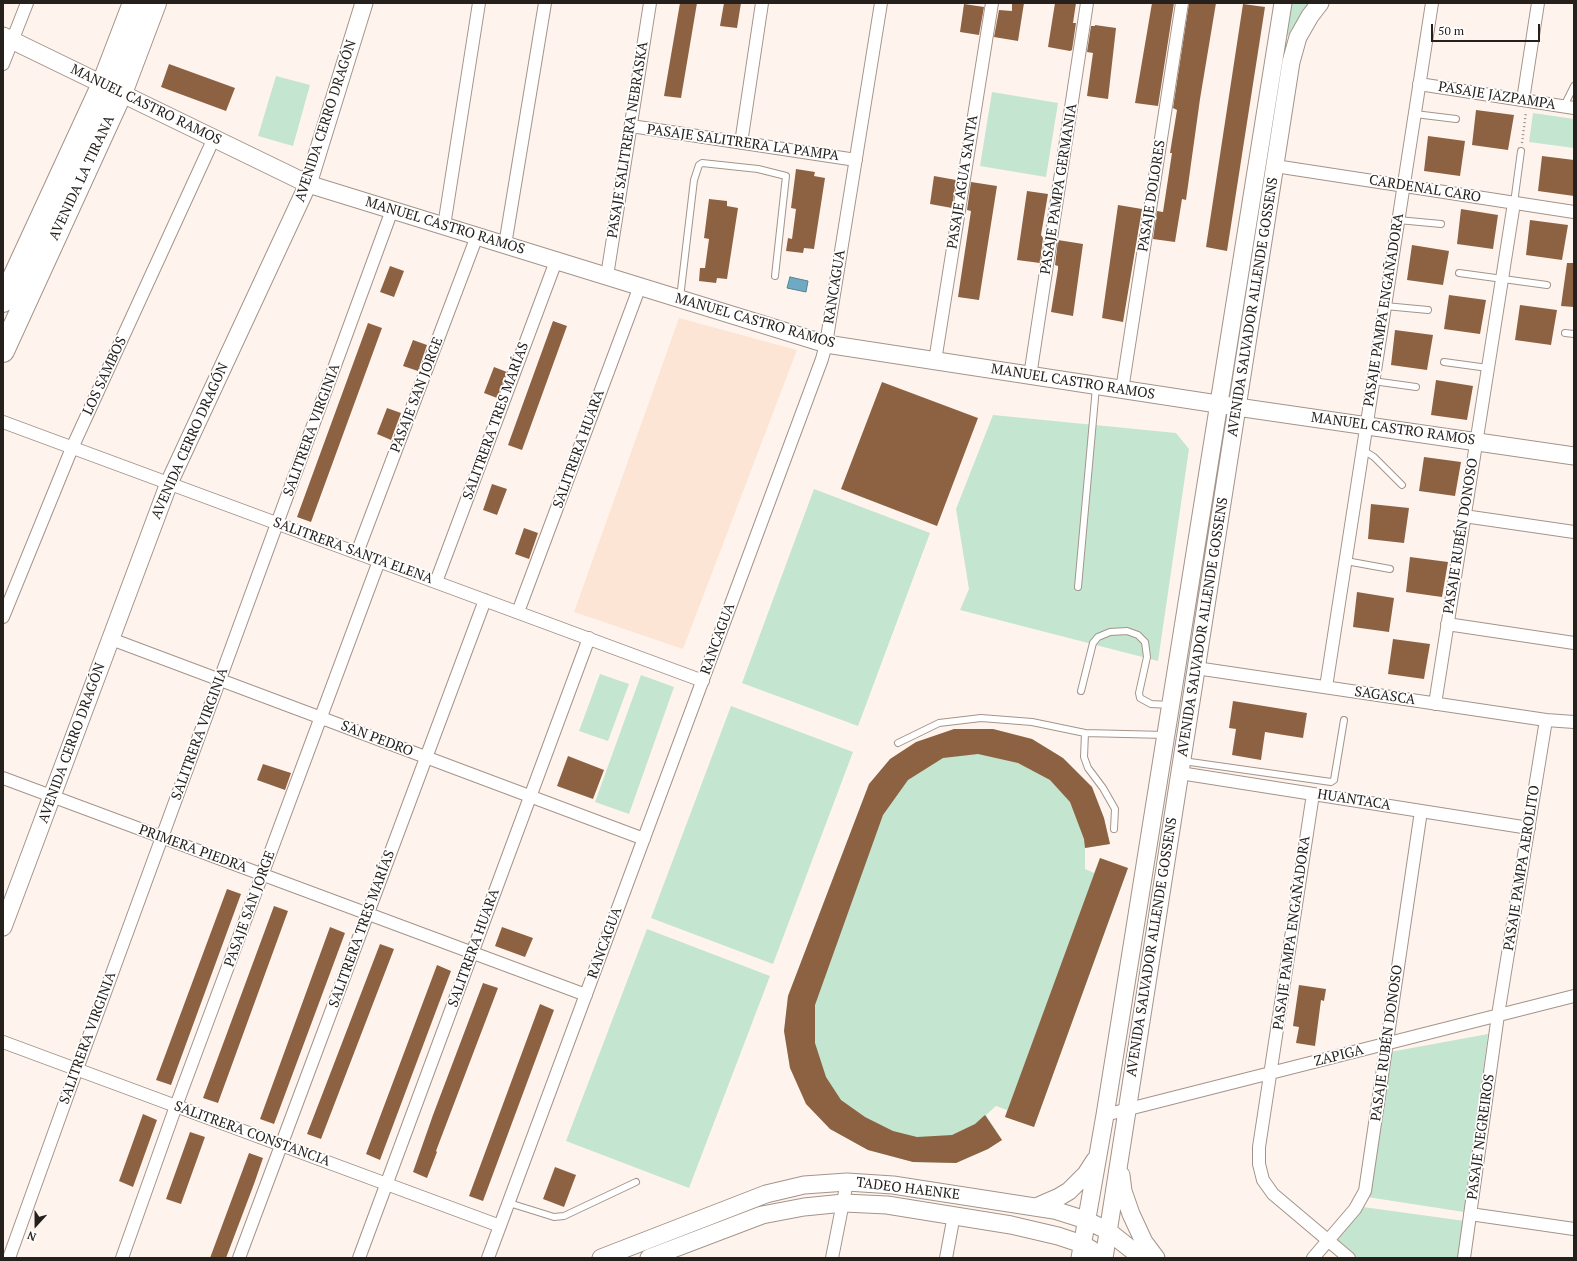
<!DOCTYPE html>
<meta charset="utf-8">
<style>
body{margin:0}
#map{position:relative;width:1577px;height:1261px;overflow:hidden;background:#fff4ed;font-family:"PT Serif",serif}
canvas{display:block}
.frame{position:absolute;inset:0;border:4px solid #26201c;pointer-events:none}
.north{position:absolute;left:16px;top:1205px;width:40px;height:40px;-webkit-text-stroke:3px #fff;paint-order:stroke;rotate:201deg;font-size:11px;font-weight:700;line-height:16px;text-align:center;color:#26201c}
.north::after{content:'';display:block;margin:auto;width:14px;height:18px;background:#26201c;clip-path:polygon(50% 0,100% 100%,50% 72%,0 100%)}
.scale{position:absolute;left:1431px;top:24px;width:109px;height:18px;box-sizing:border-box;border:2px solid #26201c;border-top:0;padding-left:5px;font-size:12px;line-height:14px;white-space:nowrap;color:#26201c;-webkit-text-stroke:3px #fff;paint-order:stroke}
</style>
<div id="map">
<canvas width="1577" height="1261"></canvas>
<div class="frame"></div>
<div class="north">N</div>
<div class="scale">50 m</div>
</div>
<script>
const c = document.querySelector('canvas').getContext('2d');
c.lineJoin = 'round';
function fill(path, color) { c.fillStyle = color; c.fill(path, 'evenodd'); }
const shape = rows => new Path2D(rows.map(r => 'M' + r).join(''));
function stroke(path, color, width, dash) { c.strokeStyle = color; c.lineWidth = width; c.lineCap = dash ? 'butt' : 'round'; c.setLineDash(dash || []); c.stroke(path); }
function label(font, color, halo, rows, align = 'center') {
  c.font = font + ' "PT Serif",serif'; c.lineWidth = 3.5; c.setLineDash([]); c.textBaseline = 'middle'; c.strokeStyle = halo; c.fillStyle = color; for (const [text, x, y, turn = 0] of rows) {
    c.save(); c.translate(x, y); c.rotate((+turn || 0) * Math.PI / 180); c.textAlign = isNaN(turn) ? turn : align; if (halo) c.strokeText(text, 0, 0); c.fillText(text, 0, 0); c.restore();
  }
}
fill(shape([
 [679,318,797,350,683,649,574,612]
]), '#fde5d5');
fill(shape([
 [1292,3,1309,3,1285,40],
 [276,76,310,85,293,146,258,136],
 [992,92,1058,103,1046,177,980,166],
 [1533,113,1574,119,1574,148,1529,142],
 [993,415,1176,433,1189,449,1158,661,960,610,969,589,956,509],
 [814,489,930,533,858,726,742,683],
 [600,674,629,684,608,741,579,731],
 [641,675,674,687,629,814,595,802],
 [731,706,853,752,773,964,651,918],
 [954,729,993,729,1032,739,1063,758,1092,787,1104,818,1110,844,1085,848,1085,869,1094,873,1100,858,1128,868,1034,1127,1005,1117,1007,1110,996,1106,986,1115,1002,1140,988,1149,956,1163,913,1162,868,1150,830,1129,790,1068,784,1031,788,996,869,784],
 [647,929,770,976,689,1188,566,1141],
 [1488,1034,1464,1212,1367,1197,1390,1052],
 [1363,1207,1465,1221,1460,1258,1353,1258,1334,1242]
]), '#c4e5cf');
const water = shape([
 [790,277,808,281,806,292,787,288,790,277]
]);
fill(water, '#6eaac3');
stroke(water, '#588191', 1);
fill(shape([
 [680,3,697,3,681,98,664,96],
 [724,3,741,3,737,28,720,26],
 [1012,3,1024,3,1018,41,994,37,999,10,1012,11],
 [1055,3,1076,3,1073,23,1076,23,1072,50,1070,51,1048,47],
 [1152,3,1174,3,1158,106,1135,103],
 [1189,3,1216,3,1200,99,1186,200,1182,199,1175,242,1153,239,1157,211,1163,212,1172,153,1170,153,1177,110,1173,108],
 [964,4,984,7,979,35,960,32],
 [1243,4,1265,7,1227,251,1206,247],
 [1095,25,1116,28,1108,99,1087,96,1093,53,1087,52,1091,26,1095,26],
 [169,64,235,88,226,111,161,87],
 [1476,110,1514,115,1508,150,1472,145],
 [1428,136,1465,141,1460,176,1424,171],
 [1542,156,1574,160,1574,196,1538,191],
 [796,169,815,172,814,176,825,178,814,249,804,248,803,253,786,251,788,238,792,239,796,209,791,208],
 [934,176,956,180,952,208,930,204],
 [971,182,997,186,979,300,958,297,971,211,967,210],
 [1027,191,1048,194,1041,235,1043,238,1040,263,1017,260],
 [709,199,727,201,727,206,738,208,727,279,717,278,716,283,699,281,700,268,705,268,709,239,704,238],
 [1118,205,1142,209,1123,322,1102,318],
 [1461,209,1498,215,1493,249,1457,244],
 [1530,220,1568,225,1562,260,1526,255],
 [1058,240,1083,244,1073,316,1051,312,1058,269,1058,266,1055,265],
 [1412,245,1449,251,1443,285,1407,280],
 [1567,263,1574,263,1574,307,1561,306],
 [390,266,404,271,394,297,380,292],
 [1449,295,1486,300,1480,334,1444,329],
 [1520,305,1557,310,1551,345,1515,340],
 [553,321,567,326,522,450,508,445],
 [368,323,382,328,311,522,297,517],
 [1395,330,1433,335,1427,370,1391,365],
 [413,340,427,345,418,371,403,366],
 [494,367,507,372,497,398,484,393],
 [1436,380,1473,386,1467,420,1431,415],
 [882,382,978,418,937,526,841,489],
 [387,408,401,413,391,440,377,434],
 [1424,457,1461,462,1455,496,1419,491],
 [492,484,507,489,497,515,483,510],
 [1371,504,1409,508,1404,543,1368,539],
 [524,528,538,533,529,559,515,554],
 [1410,557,1448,562,1442,597,1406,592],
 [1357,592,1394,598,1389,632,1353,627],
 [1393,639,1430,644,1424,679,1388,674],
 [1233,701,1307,713,1303,738,1265,732,1261,760,1232,755,1236,729,1229,728],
 [954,729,993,729,1032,739,1063,758,1092,787,1104,818,1110,844,1085,848,1084,839,1070,802,1050,780,1018,763,978,754,943,758,908,780,883,815,815,1005,815,1043,826,1077,841,1100,865,1117,893,1131,917,1137,952,1135,975,1124,985,1115,1002,1140,988,1149,956,1163,913,1162,868,1150,830,1129,806,1104,790,1068,784,1031,788,996,869,784,890,759,916,742],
 [568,756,604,770,593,799,557,786],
 [263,764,291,773,285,790,257,780],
 [1100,858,1128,868,1034,1127,1005,1117],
 [227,889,241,894,171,1085,156,1080],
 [274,906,288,911,218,1103,203,1098],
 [330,927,345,933,274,1124,260,1119],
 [502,927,533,938,525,957,495,946],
 [380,944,394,949,321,1139,307,1134],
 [437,965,451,971,380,1160,366,1154],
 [483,983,498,988,436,1151,437,1152,427,1178,413,1172,433,1115],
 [1299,985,1326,989,1324,1001,1321,1000,1315,1046,1296,1043,1299,1027,1293,1026],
 [540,1004,554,1010,483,1201,469,1196],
 [143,1114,157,1120,133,1187,119,1181],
 [190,1132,205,1137,181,1204,166,1199],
 [249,1153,263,1158,254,1184,226,1258,210,1258],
 [555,1167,576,1175,564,1207,543,1199]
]), '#8d6243');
const lane = shape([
 [1564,106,1574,86],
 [1415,114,1456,119],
 [1514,203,1521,151],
 [1398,220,1441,224],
 [1459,273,1547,285],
 [680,298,694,180,699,165,702,163,758,169,786,176,775,276],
 [1385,306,1428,310],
 [1565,333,1574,334],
 [1444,362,1488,368],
 [1373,381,1416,387],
 [1363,450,1374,457,1402,485],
 [1346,561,1390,569],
 [1078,587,1096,387],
 [1081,691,1093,643,1098,637,1110,632,1127,631,1138,635,1145,642,1147,657,1139,693,1140,698,1151,704,1170,705],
 [1085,733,1084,757,1088,768,1103,788,1115,809,1114,829],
 [898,743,939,723,981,718,1032,722,1085,733,1165,735],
 [1183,761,1331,782,1334,780,1344,720],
 [509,1203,554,1217,564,1216,636,1182]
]);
const street = shape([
 [3,64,27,3],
 [1419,84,1574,108],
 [1523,100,1538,3],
 [631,126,856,160],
 [741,143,762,3],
 [1275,166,1574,212],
 [444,226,479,3],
 [505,245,545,3],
 [607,276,650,3],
 [935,361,992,3],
 [1030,376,1087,3],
 [1122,390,1182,3],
 [3,422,703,681],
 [1464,516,1574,532],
 [357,553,477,236],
 [436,582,556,261],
 [518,612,640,286],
 [3,617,72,448,214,138],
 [1447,624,1574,643],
 [111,639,644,839],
 [1196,668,1546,720,1574,722],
 [1326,687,1432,3],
 [1435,704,1514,203],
 [1180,773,1529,828],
 [3,778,586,995],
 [1313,794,1259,1147,1259,1164,1263,1180,1273,1194,1349,1258],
 [3,1042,500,1226],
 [1105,1115,1574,996],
 [1470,1214,1574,1229],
 [9,1258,77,1069,392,210],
 [122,1258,176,1106,379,561],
 [239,1258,485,600],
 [359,1258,589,638],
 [488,1258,822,359,826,344,881,3],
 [832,1258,847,1182],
 [946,1258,954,1215],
 [1313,1258,1355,1209,1365,1191,1421,811],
 [1464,1258,1498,1015,1546,720]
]);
const secondary = shape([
 [3,36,308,184,826,344,1237,407,1574,456],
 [3,927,169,483,308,184,364,3],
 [1121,1175,1123,1191,1131,1214,1144,1242,1156,1258],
 [1036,1207,1059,1197,1069,1191,1086,1174,1095,1160],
 [601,1258,766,1194,804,1185,847,1182,893,1185,1054,1210,1086,1220,1108,1231,1142,1258],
 [649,1258,762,1215,804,1207,844,1203,887,1205,1011,1225,1058,1236,1082,1244,1092,1250],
 [1080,1258,1105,1115,1283,3],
 [1104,1258,1291,62,1298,37,1310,16,1320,3]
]);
const highway = shape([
 [3,301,103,84,134,3],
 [3,351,121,93,155,3]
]);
stroke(lane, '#a4948a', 8);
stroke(street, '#a4948a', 14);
stroke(secondary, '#a4948a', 19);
stroke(highway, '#a4948a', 24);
stroke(shape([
 [1522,143,1526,112]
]), '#978e88', 2.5, [1, 3]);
stroke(lane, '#fff', 6);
stroke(street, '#fff', 12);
stroke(secondary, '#fff', 17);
stroke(highway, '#fff', 22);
label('14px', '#26201c', '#fff', [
 ["PASAJE JAZPAMPA",1497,96,9],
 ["MANUEL CASTRO RAMOS",146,105,26],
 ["AVENIDA CERRO DRAGÓN",326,121,-72],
 ["PASAJE SALITRERA NEBRASKA",628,140,-81],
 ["PASAJE SALITRERA LA PAMPA",743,143,8],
 ["AVENIDA LA TIRANA",82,178,-65],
 ["PASAJE AGUA SANTA",963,182,-81],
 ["PASAJE PAMPA GERMANIA",1059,189,-81],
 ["CARDENAL CARO",1425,189,9],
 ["PASAJE DOLORES",1152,196,-81],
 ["MANUEL CASTRO RAMOS",445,226,17],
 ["RANCAGUA",835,287,-81],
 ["AVENIDA SALVADOR ALLENDE GOSSENS",1253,307,-81],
 ["PASAJE PAMPA ENGAÑADORA",1384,310,-81],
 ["MANUEL CASTRO RAMOS",755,321,16],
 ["LOS SAMBOS",105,376,-65],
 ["MANUEL CASTRO RAMOS",1073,382,9],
 ["PASAJE SAN JORGE",417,395,-69],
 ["SALITRERA TRES MARÍAS",496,421,-70],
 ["MANUEL CASTRO RAMOS",1393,429,8],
 ["SALITRERA VIRGINIA",312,430,-70],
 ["AVENIDA CERRO DRAGÓN",190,441,-66],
 ["SALITRERA HUARA",579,449,-70],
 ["PASAJE RUBÉN DONOSO",1461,536,-81],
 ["SALITRERA SANTA ELENA",353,551,20],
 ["AVENIDA SALVADOR ALLENDE GOSSENS",1203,627,-81],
 ["RANCAGUA",718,639,-70],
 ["SAGASCA",1385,696,8],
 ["SALITRERA VIRGINIA",200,734,-70],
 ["SAN PEDRO",377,739,21],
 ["AVENIDA CERRO DRAGÓN",72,743,-70],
 ["HUANTACA",1354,800,9],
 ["PRIMERA PIEDRA",193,849,20],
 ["PASAJE PAMPA AEROLITO",1522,868,-81],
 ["PASAJE SAN JORGE",250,909,-70],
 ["SALITRERA TRES MARÍAS",362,929,-70],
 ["PASAJE PAMPA ENGAÑADORA",1292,933,-82],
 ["RANCAGUA",605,943,-70],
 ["AVENIDA SALVADOR ALLENDE GOSSENS",1152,947,-81],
 ["SALITRERA HUARA",474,948,-70],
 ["SALITRERA VIRGINIA",88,1038,-70],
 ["PASAJE RUBÉN DONOSO",1387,1043,-82],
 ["ZAPIGA",1339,1056,-14],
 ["SALITRERA CONSTANCIA",252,1134,20],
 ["PASAJE NEGREIROS",1481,1137,-82],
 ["TADEO HAENKE",908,1189,7]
]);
</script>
